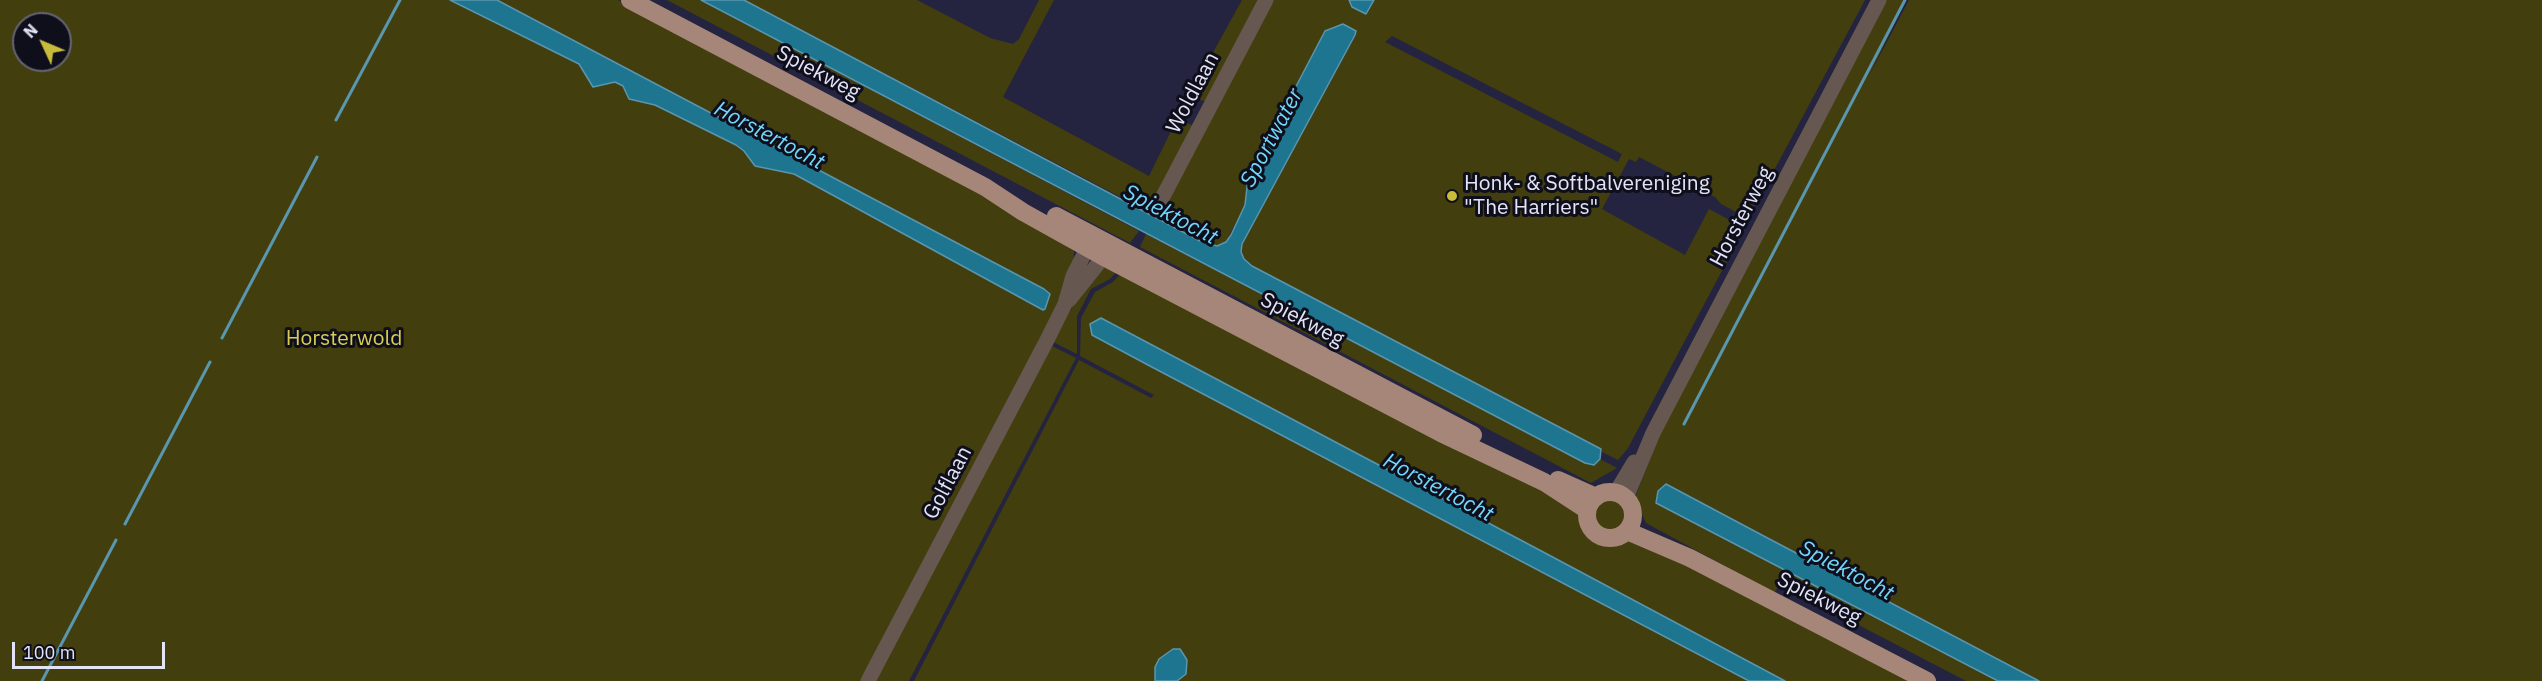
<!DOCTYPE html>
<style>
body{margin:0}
#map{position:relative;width:2542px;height:681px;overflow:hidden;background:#242440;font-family:"IBM Plex Sans",sans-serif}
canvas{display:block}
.north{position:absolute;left:12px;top:12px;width:60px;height:60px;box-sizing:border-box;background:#0f0f1b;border:2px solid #646473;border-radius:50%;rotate:314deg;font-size:16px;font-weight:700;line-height:24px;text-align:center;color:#e3e4f7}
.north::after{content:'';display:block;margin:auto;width:21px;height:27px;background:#c8bb3b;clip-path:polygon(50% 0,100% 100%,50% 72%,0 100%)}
.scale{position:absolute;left:12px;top:642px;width:153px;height:27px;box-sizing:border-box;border:3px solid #e3e4f7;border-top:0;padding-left:8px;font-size:18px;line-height:21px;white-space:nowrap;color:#e3e4f7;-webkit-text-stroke:4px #0f0f1b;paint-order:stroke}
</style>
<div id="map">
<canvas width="2542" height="681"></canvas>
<div class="north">N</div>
<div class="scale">100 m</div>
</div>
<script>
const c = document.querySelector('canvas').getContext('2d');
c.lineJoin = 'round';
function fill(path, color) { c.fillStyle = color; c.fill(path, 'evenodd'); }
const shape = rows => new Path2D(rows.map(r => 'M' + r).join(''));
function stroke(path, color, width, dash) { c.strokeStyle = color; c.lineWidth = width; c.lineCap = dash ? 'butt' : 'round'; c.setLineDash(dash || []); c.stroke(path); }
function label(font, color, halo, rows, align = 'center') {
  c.font = font + ' "IBM Plex Sans",sans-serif'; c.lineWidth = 6; c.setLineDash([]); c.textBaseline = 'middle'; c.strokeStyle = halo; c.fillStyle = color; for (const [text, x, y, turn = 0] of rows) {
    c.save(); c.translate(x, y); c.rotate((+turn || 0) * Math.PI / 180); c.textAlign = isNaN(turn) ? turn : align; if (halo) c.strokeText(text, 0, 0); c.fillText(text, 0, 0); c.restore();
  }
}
fill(shape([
 [0,0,450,0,579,64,591,83,598,86,615,82,623,86,629,99,655,105,736,145,744,151,755,166,794,174,1042,310,1045,308,1050,294,1044,289,497,0,618,0,991,196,1074,251,1074,262,1062,298,862,681,0,681],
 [24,24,60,24,60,60,24,60],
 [667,0,701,0,1139,231,1130,243],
 [744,0,917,0,990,38,1013,44,1019,39,1039,0,1054,0,1003,97,1149,176,1172,129,1182,120,1195,127,1149,212],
 [1242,0,1260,0,1208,102,1196,99,1194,87],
 [1268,0,1349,0,1352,7,1366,14,1374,0,1865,0,1756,204,1745,217,1721,204,1715,197,1639,157,1636,162,1629,159,1602,209,1685,255,1709,209,1741,226,1735,246,1628,448,1618,460,1602,452,1601,449,1252,266,1244,259,1241,252,1242,244,1355,35,1355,31,1344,25,1325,31,1248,178,1245,205,1226,242,1217,246,1208,244,1155,215],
 [1392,36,1622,154,1618,162,1385,42],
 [1885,0,1906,0,1867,80,1909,0,2542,0,2542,681,2039,681,1667,484,1658,491,1656,503,1998,681,1966,681,1780,584,1774,593,1646,523,1636,501,1636,495,1659,436],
 [1146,234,1585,463,1594,465,1600,459,1617,468,1591,483,1140,247],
 [1103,266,1119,269,1110,279,1091,289,1077,316,1077,354,1051,341,1080,295],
 [1124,270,1449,439,1581,512,1587,531,1596,539,1607,543,1624,539,1638,540,1911,681,1785,681,1101,318,1093,335,1749,681,914,681,1079,360,1151,398,1154,395,1080,356,1081,318,1095,292,1113,282],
 [1050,345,1076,358,909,681,875,681],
 '1592 514a17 17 0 1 1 34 0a17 17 0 1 1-34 0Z'
]), '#433e0e');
const water = shape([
 [450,0,497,0,1044,289,1050,294,1045,309,1043,310,794,174,755,166,744,151,736,145,655,105,629,99,623,86,615,82,593,87,579,64,450,0],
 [701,0,744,0,1200,241,1217,246,1226,242,1231,235,1245,205,1248,178,1325,31,1343,24,1356,31,1355,35,1242,244,1241,252,1244,259,1252,266,1601,449,1600,459,1594,465,1585,463,701,0],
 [1349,0,1374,0,1366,14,1352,7,1349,0],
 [1101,318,1547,554,1785,681,1749,681,1148,365,1092,335,1090,324,1101,318],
 [1666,484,1760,534,2039,681,1998,681,1656,503,1658,491,1666,484],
 [1173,649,1180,649,1187,660,1186,674,1177,681,1155,681,1155,667,1159,659,1173,649]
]);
fill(water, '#1e7590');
stroke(water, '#5996af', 1.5);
stroke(shape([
 [336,120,400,0],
 [222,338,317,157],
 [1684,424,1905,0],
 [125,524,210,362],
 [42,681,116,540]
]), '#5996af', 3);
stroke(shape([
 [1158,206,1266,0],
 [1069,300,1097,265,1107,246],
 [1616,492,1634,462],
 [1626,498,1653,433,1879,0],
 [868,681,1046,342,1065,304,1073,276,1093,237]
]), '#675751', 15);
stroke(shape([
 [630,0,985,187,1023,212,1102,256,1441,433,1544,482,1587,510],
 [1056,216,1473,435],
 [1558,480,1596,497],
 '1587 515a23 23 0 1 1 46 0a23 23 0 1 1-46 0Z',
 [1627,531,1690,558,1927,681]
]), '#a68679', 18);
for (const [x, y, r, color] of [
 [1452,196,6,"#c8bb3b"]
]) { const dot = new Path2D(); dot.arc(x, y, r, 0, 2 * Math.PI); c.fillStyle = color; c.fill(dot); stroke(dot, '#0f0f1b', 2); }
label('21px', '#e3e4f7', '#0f0f1b', [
 ["Spiekweg",818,73,28],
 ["Woldlaan",1193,93,-62],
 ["Horsterweg",1742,217,-62],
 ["Spiekweg",1302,320,28],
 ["Golflaan",948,483,-62],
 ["Spiekweg",1819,599,27]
]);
label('21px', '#e3e4f7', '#0f0f1b', [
 ["Honk- & Softbalvereniging",1464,184],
 ["\"The Harriers\"",1464,208]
], 'left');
label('21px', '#d9cd52', '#0f0f1b', [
 ["Horsterwold",344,339]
]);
label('italic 22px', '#72d7fb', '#0f0f1b', [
 ["Horstertocht",769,136,28],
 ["Sportwater",1272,138,-62],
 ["Spiektocht",1170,215,28],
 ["Horstertocht",1438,488,28],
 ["Spiektocht",1846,571,28]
]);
</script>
